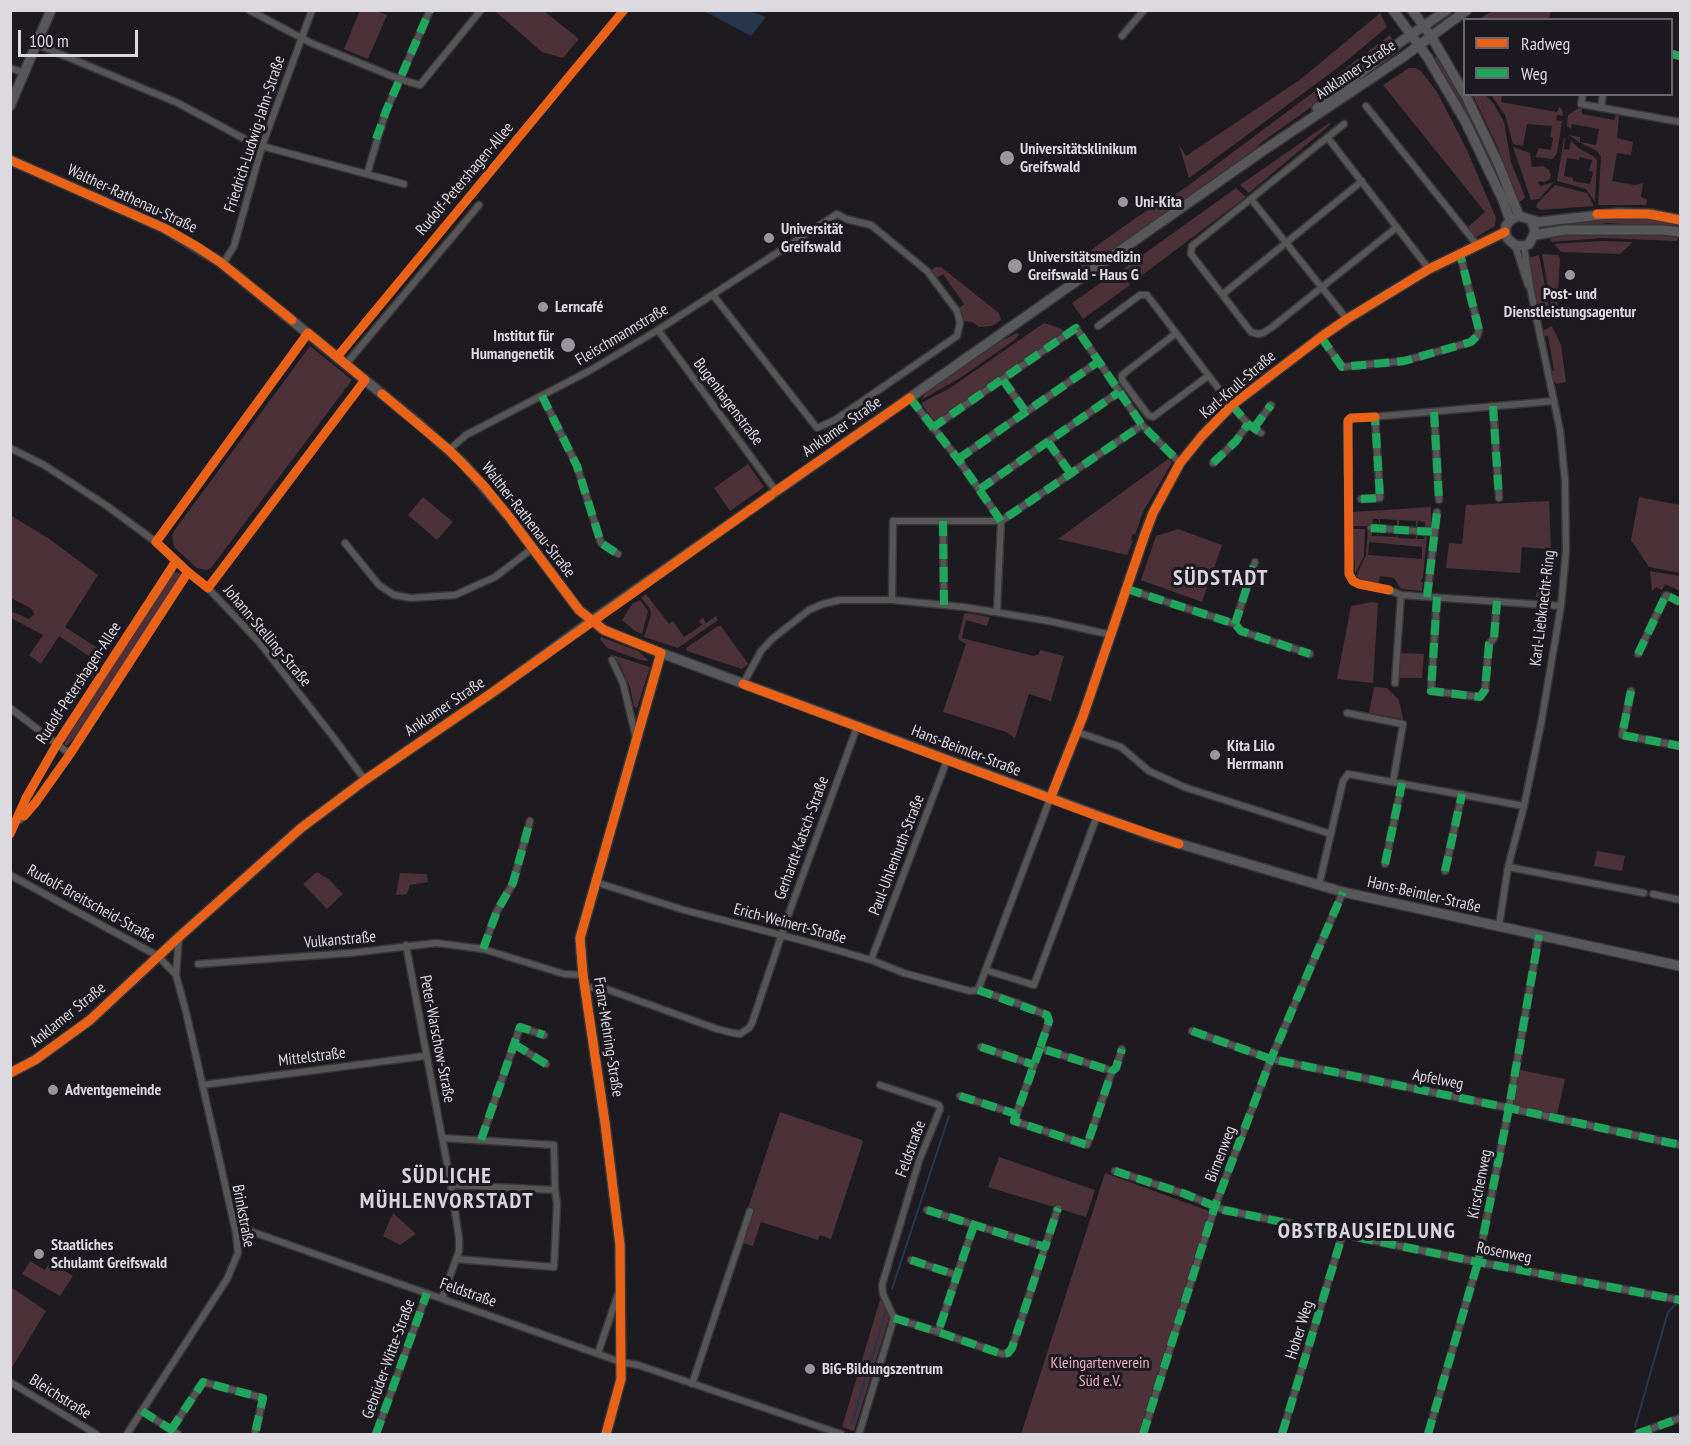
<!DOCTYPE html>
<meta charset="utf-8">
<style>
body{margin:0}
#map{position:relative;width:1691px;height:1445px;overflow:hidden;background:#1d1b1f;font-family:"PT Sans Narrow",sans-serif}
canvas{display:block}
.frame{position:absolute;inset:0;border:12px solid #dcd9df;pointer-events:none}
.legend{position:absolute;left:1463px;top:18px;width:210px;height:78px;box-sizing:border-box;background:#1d1921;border:2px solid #69666d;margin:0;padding:8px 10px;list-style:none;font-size:18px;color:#dcd9df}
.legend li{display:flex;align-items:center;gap:12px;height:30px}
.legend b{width:30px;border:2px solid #69666d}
.scale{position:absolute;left:18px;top:30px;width:120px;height:27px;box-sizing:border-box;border:3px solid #dcd9df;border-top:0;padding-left:8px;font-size:18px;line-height:21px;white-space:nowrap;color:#dcd9df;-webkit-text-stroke:4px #1d1921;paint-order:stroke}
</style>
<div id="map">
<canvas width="1691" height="1445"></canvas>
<div class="frame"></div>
<ul class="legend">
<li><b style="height:8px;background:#ea6118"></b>Radweg</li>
<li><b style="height:8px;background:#20a55d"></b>Weg</li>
</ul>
<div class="scale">100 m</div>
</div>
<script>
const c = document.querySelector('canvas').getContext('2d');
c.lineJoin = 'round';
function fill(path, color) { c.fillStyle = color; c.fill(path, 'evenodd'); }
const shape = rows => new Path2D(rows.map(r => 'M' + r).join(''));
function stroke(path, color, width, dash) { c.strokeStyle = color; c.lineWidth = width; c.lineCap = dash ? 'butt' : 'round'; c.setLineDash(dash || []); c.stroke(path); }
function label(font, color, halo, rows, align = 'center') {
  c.font = font + ' "PT Sans Narrow",sans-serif'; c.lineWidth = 6; c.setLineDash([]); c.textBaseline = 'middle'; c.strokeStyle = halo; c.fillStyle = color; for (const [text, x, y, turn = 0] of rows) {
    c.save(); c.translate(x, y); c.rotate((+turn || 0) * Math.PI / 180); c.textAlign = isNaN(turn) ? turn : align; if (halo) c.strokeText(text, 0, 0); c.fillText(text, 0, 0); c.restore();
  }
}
fill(shape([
 [360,10,376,11,387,15,368,59,344,49],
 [494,10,544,11,579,39,563,58,542,52],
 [1492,11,1492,10,1551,11,1549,19,1479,19],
 [1380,13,1387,27,1344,63,1189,178,1179,145,1186,156,1301,79],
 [1390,35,1394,42,1343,84,1265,140,1234,166,1088,268,1077,274,1088,252,1137,217,1185,188],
 [1438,56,1481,136,1511,205,1507,207,1473,130,1434,59],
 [1409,68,1416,68,1421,71,1437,92,1466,148,1496,218,1495,226,1476,237,1468,227,1485,212,1383,85],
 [1473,95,1485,95,1494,104,1504,122,1511,162,1525,197,1523,200,1515,204,1498,148],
 [1491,95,1502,95,1501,102,1557,112,1559,107,1562,109,1563,116,1557,115,1556,120,1562,121,1557,153,1553,159,1535,157,1539,148,1551,150,1553,138,1550,137,1552,126,1527,124,1523,146,1513,144,1505,115],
 [1580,107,1582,108,1582,114,1614,120,1616,114,1619,116,1617,138,1633,142,1631,155,1617,153,1612,181,1635,185,1643,183,1641,197,1647,199,1646,205,1598,205,1601,157,1597,151,1579,142,1569,135,1580,137,1580,142,1596,145,1599,129,1572,124,1571,129,1567,126,1568,115],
 [1329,123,1331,124,1249,193,1240,185],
 [1564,138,1565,138,1564,149,1569,150,1571,141,1580,149,1593,156,1597,160,1595,202,1586,189,1557,181],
 [1580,157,1592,160,1589,171,1593,172,1590,184,1573,181,1573,178,1564,176,1567,158,1579,160],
 [1513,147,1530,153,1532,167,1543,166,1549,170,1551,175,1549,180,1544,182,1539,181,1538,184,1541,186,1554,182,1539,199,1531,200],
 [1555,185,1587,193,1594,206,1540,210,1536,207,1537,204],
 [1236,188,1246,197,1133,282,1123,269],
 [1610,218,1648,218,1680,223,1680,228,1608,223,1548,230,1548,224],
 [1558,233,1562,236,1581,234,1660,234,1678,237,1677,241,1601,238,1551,242,1549,234],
 [1601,241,1633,242,1620,254,1561,252,1554,244],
 [1542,254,1558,255,1560,258,1557,311,1553,316],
 [1539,255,1547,296,1551,319,1541,317,1532,280,1528,258],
 [935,267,941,267,999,313,1001,320,992,326,979,327,972,322,962,321,959,308,964,304,943,274,937,278,931,271],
 [1119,270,1130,285,1083,319,1072,303],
 [1044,323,1062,329,1065,333,935,422,921,403,950,388],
 [1552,326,1561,345,1566,382,1557,384,1552,380,1551,372,1554,370,1548,336,1544,336,1544,330],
 [1017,333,1019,335,1013,341,960,378,921,400,926,393,995,344],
 [310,346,352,380,211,568,206,570,197,568,174,547,172,536,174,531],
 [1168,459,1172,462,1143,512,1135,535,1133,534,1131,540,1133,541,1127,555,1058,539],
 [748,464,764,487,730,511,714,488],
 [423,497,453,522,437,540,408,515],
 [1639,497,1680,505,1680,573,1649,567,1631,540],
 [1549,501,1551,548,1549,597,1536,597,1537,591,1543,591,1546,549,1522,547,1520,573,1446,568,1449,543,1462,544,1466,505],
 [1431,507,1431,527,1429,529,1425,527,1425,522,1418,521,1417,527,1416,527,1416,521,1399,520,1399,525,1397,525,1397,520,1380,519,1380,524,1378,519,1373,519,1372,526,1353,526,1353,512],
 [10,515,48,538,98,575,65,627,107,654,101,664,59,636,41,664,29,655,43,635,11,618,11,611,29,619,34,614,32,609,11,598],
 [1178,529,1222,545,1202,602,1141,580,1156,536],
 [1353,529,1365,529,1364,556,1355,574],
 [1368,529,1372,529,1372,536,1377,536,1377,532,1378,536,1396,537,1397,533,1398,538,1415,539,1417,534,1417,539,1424,539,1425,534,1427,535,1423,577,1421,582,1423,582,1422,591,1401,589,1394,578,1380,576,1379,584,1361,580,1356,576,1366,555],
 [1369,542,1422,547,1422,559,1368,555],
 [1650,571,1680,576,1680,591,1665,584,1662,590,1656,587,1652,591],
 [176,572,181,574,181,577,78,734,68,745,65,745,65,736,172,573],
 [646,594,669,624,673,621,684,637,702,625,699,621,703,618,706,623,716,616,718,620,678,648,644,637,651,615,650,609,641,598],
 [640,600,648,611,642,634,635,631,622,620,632,604],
 [1372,602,1378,603,1373,683,1337,679,1351,606],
 [966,613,990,617,987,626,966,620,962,638,1034,656,1039,654,1040,650,1064,656,1051,701,1029,694,1015,738,1006,732,943,712,966,644,958,639,964,614],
 [718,626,721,626,747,662,748,664,742,669,687,651,686,648],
 [601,637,638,651,649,661,640,660,607,648,600,639],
 [1400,653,1424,654,1422,678,1398,678],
 [610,654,650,667,637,708,634,707,630,687,619,663],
 [1374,687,1387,688,1399,700,1403,719,1369,713],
 [1597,851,1625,856,1622,871,1594,866],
 [317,872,330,880,343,894,327,909,303,884],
 [400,873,427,874,428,882,410,885,407,894,396,895],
 [1520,1070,1565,1079,1557,1115,1513,1107],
 [780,1112,862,1140,863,1142,831,1239,820,1235,818,1240,761,1222,753,1246,737,1241],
 [999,1157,1095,1190,1086,1217,988,1187],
 [1105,1173,1209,1211,1139,1434,1021,1434],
 [393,1213,416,1234,400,1245,383,1236],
 [30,1261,45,1270,50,1262,73,1276,60,1296,22,1274],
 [11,1287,46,1311,11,1369],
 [880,1300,882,1301,889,1318,854,1431,842,1427]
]), '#4c3138');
fill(shape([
 [704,11,753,11,752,12,766,17,751,36]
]), '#26364c');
stroke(shape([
 [892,1289,949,1116],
 [852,1423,885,1314],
 [1635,1427,1668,1312,1676,1304,1680,1305]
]), '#26364c', 2);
const street = shape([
 [249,10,311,43,399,79,420,85,481,10],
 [1122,36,1144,10],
 [36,44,178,103,254,144,404,184],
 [1672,54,1680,56],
 [10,68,24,73],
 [1583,94,1581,104,1680,122],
 [1366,106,1474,241],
 [1601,108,1603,94],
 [1344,124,1192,246,1191,254,1251,332,1258,334,1263,333,1271,328,1397,227],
 [1328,138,1429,269],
 [367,174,386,111,430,10],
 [1251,199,1347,319],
 [1515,245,1528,285],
 [223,264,234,246,262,146,312,10],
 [1223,294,1362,181],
 [1098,326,1140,295,1147,295,1228,401,1248,424,1261,433],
 [658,330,776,491],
 [1175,334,1122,375,1122,380,1148,415,1153,417,1208,376],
 [1321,337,1342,367,1404,361,1471,342,1477,336,1479,330,1460,254],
 [346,364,479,205],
 [1003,380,1026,412],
 [542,396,577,466,601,543,618,554],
 [910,398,958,459,1001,521],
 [1493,406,1499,498],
 [1434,412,1439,500],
 [932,428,1076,328,1142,425,1180,463],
 [1254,428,1271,405],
 [1048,442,1071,474],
 [10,448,44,465,107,506,156,542,188,572,208,588,259,642,334,738,365,780],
 [449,450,466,435,589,371,658,330,837,214,846,219,871,225,927,271,957,311,960,323,957,336,835,420,817,428,713,295],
 [958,459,1098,362],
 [1213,463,1236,441,1248,424],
 [1348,474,1347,424,1349,419,1554,401],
 [980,489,1119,392],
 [1361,499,1380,498,1375,417],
 [1349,518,1349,574,1353,581,1359,584,1389,590,1401,595,1561,606],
 [943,521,944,605],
 [1001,521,1142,425],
 [1371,528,1434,532],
 [156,542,308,333],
 [345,543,379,585,394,595,411,598,455,595,495,577,533,548],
 [208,588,365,380],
 [1127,589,1235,624,1241,631,1310,654],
 [1427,597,1437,512],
 [1437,597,1431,691,1480,697,1485,690,1489,644,1494,638,1497,601],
 [892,600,893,521,1001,521],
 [997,612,1001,521],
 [1235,624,1255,562],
 [1638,654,1666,595,1680,602],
 [612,660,623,683,636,738],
 [1395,683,1401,595],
 [743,684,761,651,772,639,809,610,823,604,840,600,892,600,964,607,1049,621,1112,635],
 [1631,691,1622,735,1680,746],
 [10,708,70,754],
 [1347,713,1403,724,1393,782],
 [1077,732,1121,747,1149,771,1184,787,1331,834],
 [20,820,36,802,70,754,188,572],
 [10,834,26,798,57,744,176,561],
 [1385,864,1402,783],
 [1508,867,1644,893],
 [1445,871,1462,794],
 [10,875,158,956,176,975],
 [595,882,684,910,812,943,871,960,904,973,970,991,978,990,1014,1002,1047,1015,1049,1021,1040,1048,1112,1071],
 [1319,885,1343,781,1348,774,1524,806],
 [1653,894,1680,900],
 [1499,926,1508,867,1524,806,1541,724,1561,606,1566,551,1565,480,1560,430,1531,292,1524,246],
 [406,945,451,1185,459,1238,459,1251,442,1298],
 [483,949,497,911,513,883,530,821],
 [871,960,947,760],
 [198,964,351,953,436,943,483,949,564,974,583,975],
 [985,970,1034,985,1097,816],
 [585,989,598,986,717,1029,733,1033,740,1034,749,1028,752,1023,789,913,857,727],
 [978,990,1050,799],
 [1192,1031,1271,1059,1509,1108,1680,1145],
 [514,1044,546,1064],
 [981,1047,1034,1065],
 [1040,1048,1014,1121,1087,1145,1112,1071,1116,1068,1122,1049],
 [202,1085,425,1056],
 [960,1096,1016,1114],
 [442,1138,554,1145,555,1190,557,1203,554,1267,456,1259],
 [481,1140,520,1027,544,1035],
 [1115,1171,1185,1194,1224,1210,1478,1262,1680,1300],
 [451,1185,555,1190],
 [927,1210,1045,1247,1058,1208],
 [974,1225,938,1332,1002,1354,1008,1353,1012,1348,1045,1247],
 [236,1233,250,1231,621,1362,638,1365,841,1434],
 [911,1260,956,1275],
 [894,1318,938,1332],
 [598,1353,618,1294],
 [10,1382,96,1434],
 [692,1384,750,1211],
 [142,1411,178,1434],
 [171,1430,203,1382,263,1398,255,1434],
 [127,1434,227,1279,238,1253,236,1233,186,1012,176,975,179,937],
 [376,1434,427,1293],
 [859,1434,894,1318,883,1294,882,1285,919,1161,940,1109,939,1105,880,1085],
 [1143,1434,1215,1206,1271,1059,1343,892],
 [1282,1434,1343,1233],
 [1428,1434,1478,1262,1509,1108,1539,935],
 [1637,1434,1680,1418]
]);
const secondary = shape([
 [1393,10,1428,58,1465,121,1502,198,1510,220],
 [1412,10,1431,36,1464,93],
 [1465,94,1498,163,1519,216],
 [10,106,51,10],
 [1317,108,1399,43,1447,10],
 [10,160,164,228,220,262,419,424,463,463,510,518,579,610,604,630,661,653,1153,836,1343,892,1680,966],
 [1532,221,1535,232,1529,244,1524,246,1515,245,1508,239,1505,232,1506,226,1510,220,1519,216,1539,222,1618,213,1652,214,1680,220],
 [1535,235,1564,230,1662,230,1680,232],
 [1050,799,1083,716,1145,534,1153,513,1180,463,1202,436,1232,405,1321,337,1347,319,1429,269,1505,232],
 [10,1073,35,1060,90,1020,180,936,301,828,365,780,496,690,591,621,1028,315,1261,152,1403,57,1467,10],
 [606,1434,621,1379,620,1245,605,1123,583,975,580,938,661,653]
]);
stroke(street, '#383639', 9);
stroke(secondary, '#383639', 12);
stroke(street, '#565657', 6);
stroke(secondary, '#58575a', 9);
stroke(shape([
 [1672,54,1680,56],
 [376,139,386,111,430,10],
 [1321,337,1342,367,1404,361,1471,342,1477,336,1479,330,1460,254],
 [1003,380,1026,412],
 [542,396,577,466,601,543,618,554],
 [910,398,958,459,1001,521,1142,425],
 [1232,405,1248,424,1261,433],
 [1493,406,1499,498],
 [1434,412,1439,500],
 [932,428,1076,328,1142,425,1180,463],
 [1254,428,1271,405],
 [1048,442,1071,474],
 [958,459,1098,362],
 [1213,463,1236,441,1248,424],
 [980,489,1119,392],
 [1361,499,1380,498,1375,417,1371,417],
 [943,521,944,605],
 [1371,528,1434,532],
 [1127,589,1235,624,1241,631,1310,654],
 [1427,597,1437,512],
 [1437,597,1431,691,1480,697,1485,690,1489,644,1494,638,1497,601],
 [1235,624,1255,562],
 [1638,654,1666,595,1680,602],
 [1631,691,1622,735,1680,746],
 [1385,864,1402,783],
 [1445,871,1462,794],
 [483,949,497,911,513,883,530,821],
 [978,990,1047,1015,1049,1021,1040,1048,1112,1071],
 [1192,1031,1271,1059,1509,1108,1680,1145],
 [514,1044,546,1064],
 [981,1047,1034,1065],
 [1040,1048,1014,1121,1087,1145,1112,1071,1116,1068,1122,1049],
 [960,1096,1016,1114],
 [481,1140,520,1027,544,1035],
 [1115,1171,1185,1194,1224,1210,1478,1262,1680,1300],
 [927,1210,1045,1247,1058,1208],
 [974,1225,938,1332,1002,1354,1008,1353,1012,1348,1045,1247],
 [911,1260,956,1275],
 [894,1318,938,1332],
 [142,1411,178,1434],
 [171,1430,203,1382,263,1398,255,1434],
 [376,1434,427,1293],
 [1143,1434,1215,1206,1271,1059,1343,892],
 [1282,1434,1343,1233],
 [1428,1434,1478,1262,1509,1108,1539,935],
 [1637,1434,1680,1418]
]), '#20a55d', 8, [15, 8]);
stroke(shape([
 [10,160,164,228,196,246,220,262,292,320],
 [1597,214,1648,214,1680,220],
 [308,333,365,380,208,588,188,572,156,542,308,333],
 [337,357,624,10],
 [382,394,449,450,484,486,510,518,579,610,604,630,661,653,580,938,583,975,605,1123,620,1245,621,1379,606,1434],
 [1375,417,1351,418,1348,421,1349,574,1353,581,1359,584,1389,590],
 [776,491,910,398],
 [743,684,1097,816,1179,844],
 [1050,799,1083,716,1145,534,1153,513,1180,463,1202,436,1232,405,1321,337,1347,319,1429,269,1505,232],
 [24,816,36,802,70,754,188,572],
 [10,834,26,798,57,744,176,561],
 [10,1073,35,1060,90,1020,180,936,301,828,365,780,496,690,771,495]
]), '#ea6118', 9);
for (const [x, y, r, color] of [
 [1007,158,8,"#99969c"],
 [1123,202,6,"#99969c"],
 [769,238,6,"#99969c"],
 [1015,266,8,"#99969c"],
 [1570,275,6,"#99969c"],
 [543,307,6,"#99969c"],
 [568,345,8,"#99969c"],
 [1215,755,6,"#99969c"],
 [53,1090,6,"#99969c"],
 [39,1254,6,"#99969c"],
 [810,1369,6,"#99969c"]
]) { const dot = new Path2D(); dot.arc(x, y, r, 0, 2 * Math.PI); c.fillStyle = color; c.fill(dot); stroke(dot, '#1d1921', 2); }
label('16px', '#dcd9df', '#1d1921', [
 ["Anklamer Straße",1356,70,-34],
 ["Friedrich-Ludwig-Jahn-Straße",255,134,-72],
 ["Rudolf-Petershagen-Allee",465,179,-50],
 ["Walther-Rathenau-Straße",132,199,25],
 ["Fleischmannstraße",622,335,-31],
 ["Karl-Krull-Straße",1238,385,-41],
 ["Bugenhagenstraße",728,402,53],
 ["Anklamer Straße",842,427,-35],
 ["Walther-Rathenau-Straße",528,520,52],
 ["Karl-Liebknecht-Ring",1543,608,-83],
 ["Johann-Stelling-Straße",267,636,50],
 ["Rudolf-Petershagen-Allee",79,683,-57],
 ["Anklamer Straße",445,707,-34],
 ["Hans-Beimler-Straße",966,751,21],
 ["Gerhardt-Katsch-Straße",802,838,-70],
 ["Paul-Uhlenhuth-Straße",897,855,-69],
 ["Hans-Beimler-Straße",1424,895,13],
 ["Rudolf-Breitscheid-Straße",91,904,29],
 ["Erich-Weinert-Straße",790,924,15],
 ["Vulkanstraße",340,940,-5],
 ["Anklamer Straße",68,1015,-39],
 ["Franz-Mehring-Straße",608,1037,81],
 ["Peter-Warschow-Straße",437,1039,79],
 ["Mittelstraße",312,1057,-7],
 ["Apfelweg",1438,1080,11],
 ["Feldstraße",911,1149,-70],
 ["Birnenweg",1221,1154,-69],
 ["Kirschenweg",1480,1184,-79],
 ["Brinkstraße",243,1216,79],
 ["Rosenweg",1504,1253,11],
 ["Feldstraße",468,1293,19],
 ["Hoher Weg",1300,1330,-73],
 ["Gebrüder-Witte-Straße",389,1359,-70],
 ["Bleichstraße",60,1397,32]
]);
label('bold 16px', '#dcd9df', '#1d1921', [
 ["Universitätsklinikum",1020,149],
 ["Greifswald",1020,167],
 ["Uni-Kita",1135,202],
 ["Universität",781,229],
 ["Greifswald",781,247],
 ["Universitätsmedizin",1028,257],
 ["Greifswald - Haus G",1028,275],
 ["Post- und",1570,294,"center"],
 ["Dienstleistungsagentur",1570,312,"center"],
 ["Lerncafé",555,307],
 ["Institut für",554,336,"right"],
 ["Humangenetik",554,354,"right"],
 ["Kita Lilo",1227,746],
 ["Herrmann",1227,764],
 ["Adventgemeinde",65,1090],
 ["Staatliches",51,1245],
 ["Schulamt Greifswald",51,1263],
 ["BiG-Bildungszentrum",822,1369]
], 'left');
label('16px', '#eeadbd', '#1d1921', [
 ["Kleingartenverein",1100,1363],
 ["Süd e.V.",1100,1381]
]);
c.letterSpacing = '1.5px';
label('bold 22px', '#dad4df', '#1d1921', [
 ["SÜDSTADT",1221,579],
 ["SÜDLICHE",447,1177],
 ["MÜHLENVORSTADT",447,1202],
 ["OBSTBAUSIEDLUNG",1367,1232]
]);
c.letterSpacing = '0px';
</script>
